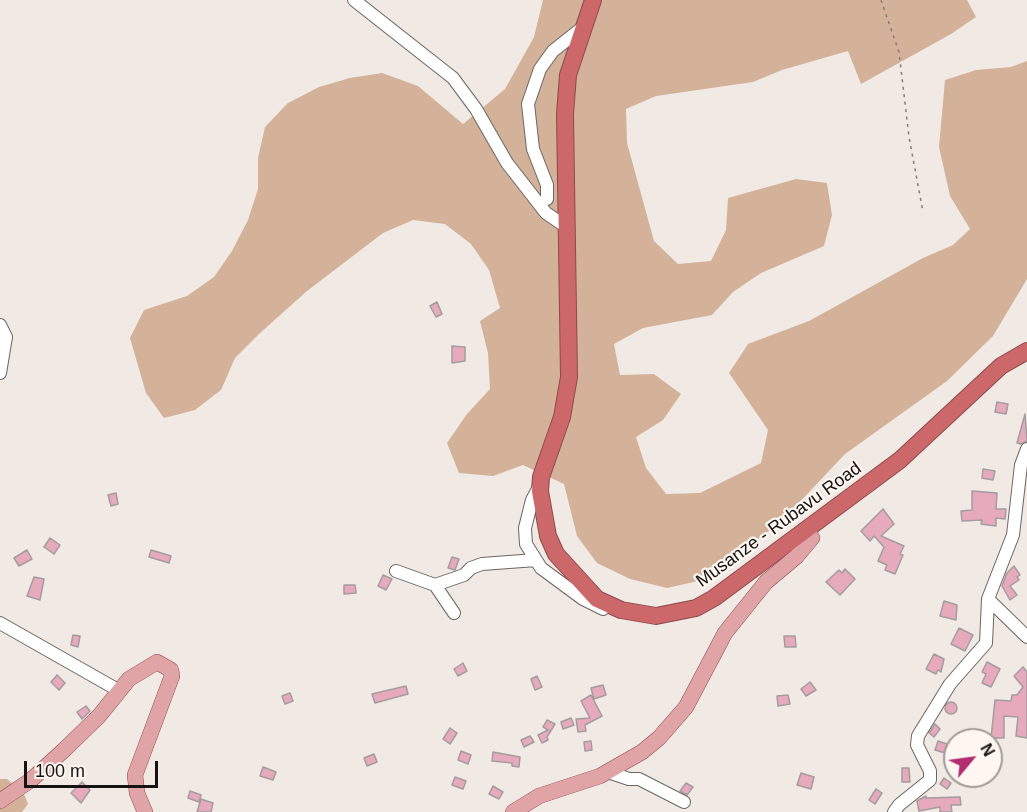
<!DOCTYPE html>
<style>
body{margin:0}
#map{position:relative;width:1027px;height:812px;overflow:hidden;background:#f0e9e4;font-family:Helvetica,sans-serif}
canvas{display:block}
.north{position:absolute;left:943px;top:728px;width:60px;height:60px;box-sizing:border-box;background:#fdf6f1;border:2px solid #a19b98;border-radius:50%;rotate:61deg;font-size:16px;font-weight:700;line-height:24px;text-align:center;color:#161312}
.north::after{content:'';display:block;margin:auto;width:21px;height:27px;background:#b12c71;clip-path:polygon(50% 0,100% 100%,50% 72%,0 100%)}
.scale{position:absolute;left:24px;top:761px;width:134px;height:27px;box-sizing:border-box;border:3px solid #161312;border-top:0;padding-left:8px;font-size:18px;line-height:21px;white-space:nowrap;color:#161312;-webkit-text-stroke:4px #fdf6f1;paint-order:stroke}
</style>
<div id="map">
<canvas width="1027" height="812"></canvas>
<div class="north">N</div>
<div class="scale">100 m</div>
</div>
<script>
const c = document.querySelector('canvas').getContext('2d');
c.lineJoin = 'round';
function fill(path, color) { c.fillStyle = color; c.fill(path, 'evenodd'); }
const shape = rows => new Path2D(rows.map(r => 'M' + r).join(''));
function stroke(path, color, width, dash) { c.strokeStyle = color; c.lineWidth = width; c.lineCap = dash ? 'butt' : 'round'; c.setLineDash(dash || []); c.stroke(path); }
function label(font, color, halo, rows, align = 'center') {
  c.font = font + ' Helvetica,sans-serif'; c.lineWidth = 4.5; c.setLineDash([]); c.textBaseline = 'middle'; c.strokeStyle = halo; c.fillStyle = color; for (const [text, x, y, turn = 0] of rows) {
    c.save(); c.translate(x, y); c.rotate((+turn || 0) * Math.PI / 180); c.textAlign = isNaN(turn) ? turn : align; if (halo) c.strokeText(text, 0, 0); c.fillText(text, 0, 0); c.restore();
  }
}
fill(shape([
 [543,0,967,0,976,17,951,34,861,84,848,51,782,70,753,82,656,96,626,109,627,143,654,241,678,264,711,261,726,230,728,198,796,179,827,183,832,215,824,246,761,273,733,292,712,315,643,328,614,344,620,375,654,374,681,394,663,420,636,437,646,468,666,494,700,493,761,463,768,430,729,373,748,344,809,321,923,258,953,245,970,229,950,196,939,147,945,80,976,70,1011,67,1027,61,1027,279,993,336,947,381,845,454,779,524,698,581,667,588,630,579,597,563,577,536,564,484,523,465,493,476,459,473,447,443,467,414,490,389,488,353,480,321,500,308,489,270,471,244,445,224,413,220,383,233,307,291,259,334,235,358,221,390,195,410,164,418,146,393,130,338,144,310,187,296,214,277,232,251,248,220,258,189,258,158,265,127,288,103,319,87,350,78,382,73,418,86,463,124,505,89,534,37],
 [0,779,7,779,24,794,28,804,22,812,0,812]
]), '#d3b299');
const building = shape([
 [437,302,442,314,436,317,430,306,437,302],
 [452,346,465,347,465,361,452,363,452,346],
 [997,402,1008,404,1006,414,995,412,997,402],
 [1025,414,1027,441,1021,444,1017,443,1025,414],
 [983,469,995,471,993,480,982,478,983,469],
 [972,491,997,493,996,509,1006,509,1005,519,996,518,996,526,981,524,982,520,962,521,961,511,972,510,972,491],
 [116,493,118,504,111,506,108,495,116,493],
 [883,509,894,524,881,536,904,546,900,554,903,555,895,574,885,570,887,565,878,561,884,547,874,536,870,541,861,531,883,509],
 [50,538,60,545,54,554,44,547,50,538],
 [27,550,32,559,19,566,14,558,27,550],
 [151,550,171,556,169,563,149,557,151,550],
 [452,557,459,559,455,570,448,568,452,557],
 [1014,566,1020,575,1017,577,1019,580,1010,586,1017,595,1010,600,1002,586,1007,573,1014,566],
 [845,569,855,579,840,595,826,582,839,570,842,573,845,569],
 [383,575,392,579,386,590,378,586,383,575],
 [34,577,44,579,40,600,27,596,34,577],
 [344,585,355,585,356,593,344,594,344,585],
 [944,601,957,605,956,620,940,616,944,601],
 [959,628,973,635,965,651,951,644,959,628],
 [73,635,80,636,78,647,71,645,73,635],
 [784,636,795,636,796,647,785,647,784,636],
 [934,654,944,659,941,672,938,670,936,674,926,669,934,654],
 [987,662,1000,669,991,687,982,683,986,674,982,672,987,662],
 [463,663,467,671,458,676,454,669,463,663],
 [1023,667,1027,672,1027,738,1016,736,1018,717,1004,716,1004,738,991,738,995,700,1011,701,1012,695,1017,695,1023,687,1014,676,1023,667],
 [57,675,65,683,59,690,51,682,57,675],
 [537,676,542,687,535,690,531,679,537,676],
 [810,682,816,690,806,696,801,689,810,682],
 [603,685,606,695,594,699,591,688,603,685],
 [406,686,408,694,375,703,372,694,406,686],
 [290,693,293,701,285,704,282,696,290,693],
 [591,695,602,716,585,725,586,731,578,732,576,719,590,718,581,701,591,695],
 [788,695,790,704,778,706,777,696,788,695],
 '945 708a6 6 0 1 1 12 0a6 6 0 1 1-12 0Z',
 [86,706,90,711,82,719,77,712,86,706],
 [571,718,574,725,563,729,561,722,571,718],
 [547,720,555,724,547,737,548,740,542,743,538,735,548,730,543,727,547,720],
 [935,724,940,729,934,737,929,733,935,724],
 [450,728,457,733,450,744,443,739,450,728],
 [530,736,534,742,524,747,521,740,530,736],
 [591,741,592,750,585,751,584,742,591,741],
 [938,741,947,744,945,753,935,750,938,741],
 [461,751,471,755,468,764,458,760,461,751],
 [493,752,520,757,519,767,512,766,512,763,492,761,493,752],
 [374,754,377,762,367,766,364,758,374,754],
 [263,767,276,772,273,780,260,776,263,767],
 [902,768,909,768,910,782,902,782,902,768],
 [801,773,814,777,811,789,797,785,801,773],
 [455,777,466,781,463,789,452,785,455,777],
 [944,778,951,783,947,789,940,784,944,778],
 [82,782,90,790,81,803,71,793,82,782],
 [686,783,693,787,687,795,680,791,686,783],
 [493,786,503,792,499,799,489,794,493,786],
 [876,789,882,793,875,804,869,800,876,789],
 [190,791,201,795,199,802,188,798,190,791],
 [926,796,926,798,960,797,961,805,951,805,952,812,940,812,940,807,919,811,917,801,926,796],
 [201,799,213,803,211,812,197,812,201,799]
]);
fill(building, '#e6aabc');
stroke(building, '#a49c9e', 1.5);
const minor = shape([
 [354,0,453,78,476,109,507,163,546,213,568,228],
 [547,199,547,185,533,149,528,104,540,69,553,51,582,28],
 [0,325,6,337,0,373],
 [540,485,532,500,525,528,526,544,541,568,583,599,603,609],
 [396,571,435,585,464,575,471,568,482,564,536,560],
 [435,585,454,613],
 [988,599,1027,637],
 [0,623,118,690],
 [608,772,629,779,639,779,684,802],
 [894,812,899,805,930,780,930,771,917,745,918,736,950,684,986,643,988,599,1013,535,1021,465,1027,449]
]);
const major = shape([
 [0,801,31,780,64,750,99,716,129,679,157,662,171,670,172,676,135,775,137,793,145,812],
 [513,812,539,796,600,776,642,752,659,738,686,707,725,633,766,582,797,556,812,538,806,530]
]);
const highway = shape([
 [593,0,568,75,565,114,569,377,562,417,541,477,540,491,548,536,556,554,597,599,621,610,656,616,696,608,714,598,900,460,1001,366,1027,351]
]);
stroke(minor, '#6c6662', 14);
stroke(major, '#8d4a4b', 16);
stroke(highway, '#8d4a4b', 18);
stroke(shape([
 [881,0,899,52,909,137,923,212]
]), '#827d7a', 1.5, [3, 4.5]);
stroke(minor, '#fff', 12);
stroke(major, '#e1a4a6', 15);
stroke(highway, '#cd686a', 16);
label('18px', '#161312', '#fdf6f1', [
 ["Musanze - Rubavu Road",779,525,-36]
]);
</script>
